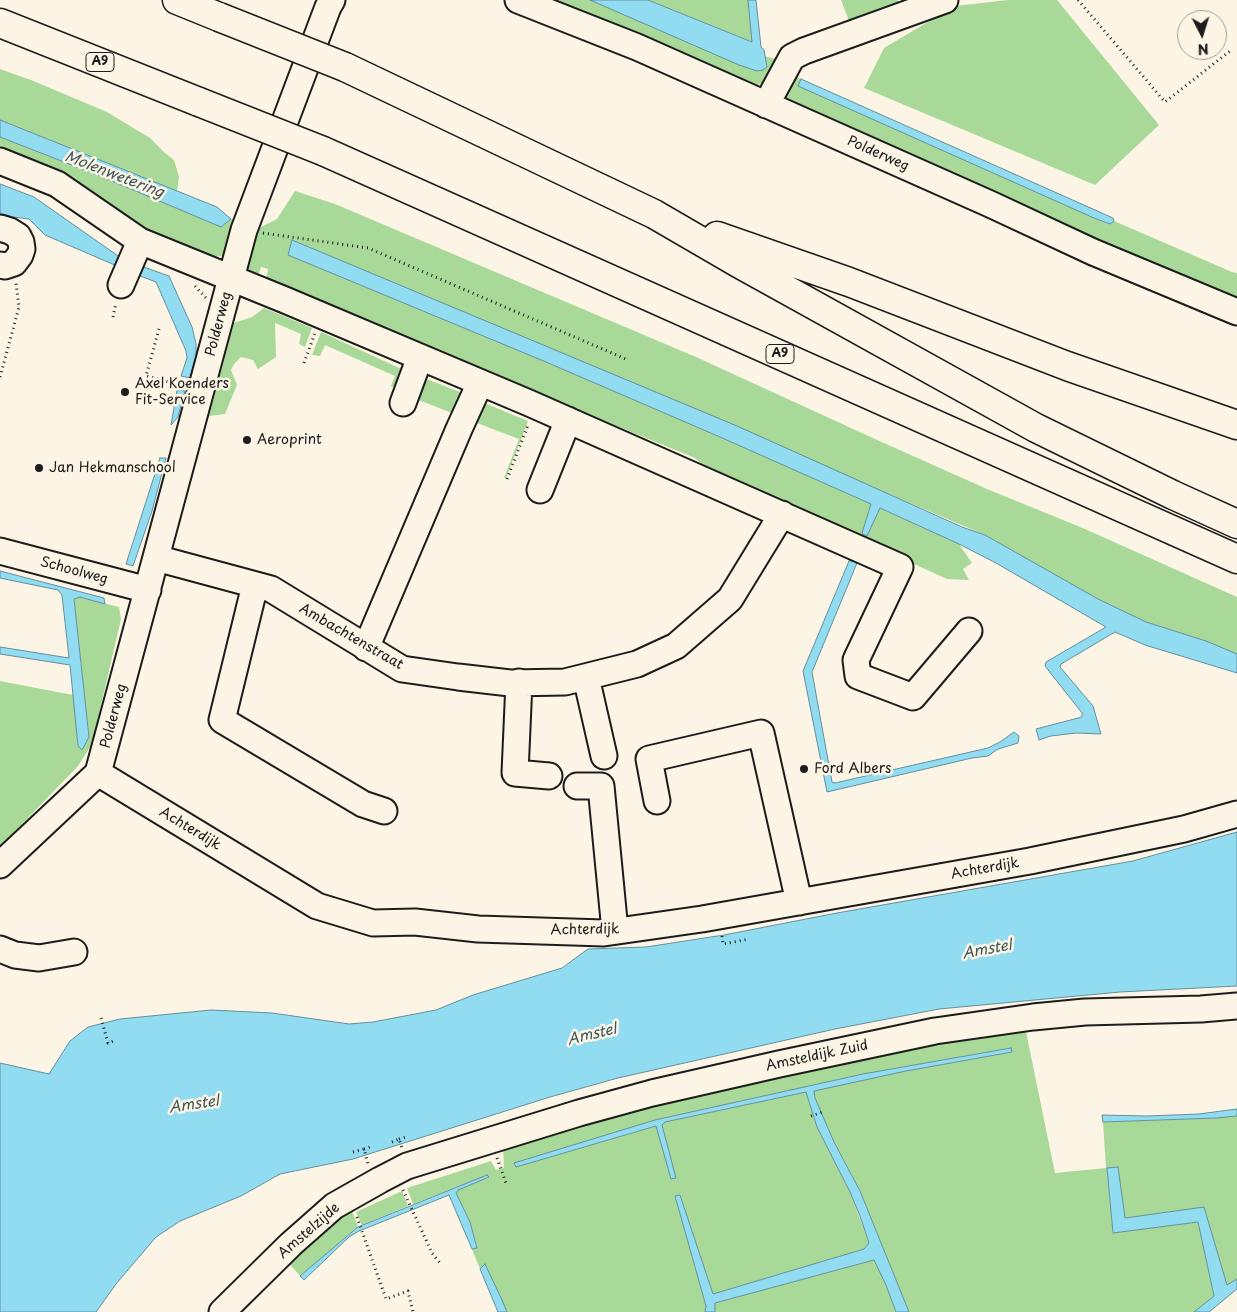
<!DOCTYPE html>
<style>
body{margin:0}
#map{position:relative;width:1237px;height:1312px;overflow:hidden;background:#fcf5e5;font-family:"Playpen Sans",sans-serif}
canvas{display:block}
.north{position:absolute;left:1177px;top:10px;width:50px;height:50px;box-sizing:border-box;background:#fcf5e5;border:1px solid #a29e95;border-radius:50%;rotate:175deg;font-size:14px;font-weight:700;line-height:20px;text-align:center;color:#1c1c1c}
.north::after{content:'';display:block;margin:auto;width:18px;height:22px;background:#1c1c1c;clip-path:polygon(50% 0,100% 100%,50% 72%,0 100%)}
</style>
<div id="map">
<canvas width="1237" height="1312"></canvas>
<div class="north">N</div>
</div>
<script>
const c = document.querySelector('canvas').getContext('2d');
c.lineJoin = 'round';
function fill(path, color) { c.fillStyle = color; c.fill(path, 'evenodd'); }
const shape = rows => new Path2D(rows.map(r => 'M' + r).join(''));
function stroke(path, color, width, dash) { c.strokeStyle = color; c.lineWidth = width; c.lineCap = dash ? 'butt' : 'round'; c.setLineDash(dash || []); c.stroke(path); }
function label(font, color, halo, rows, align = 'center') {
  c.font = font + ' "Playpen Sans",sans-serif'; c.lineWidth = 5; c.setLineDash([]); c.textBaseline = 'middle'; c.strokeStyle = halo; c.fillStyle = color; for (const [text, x, y, turn = 0] of rows) {
    c.save(); c.translate(x, y); c.rotate((+turn || 0) * Math.PI / 180); c.textAlign = isNaN(turn) ? turn : align; if (halo) c.strokeText(text, 0, 0); c.fillText(text, 0, 0); c.restore();
  }
}
fill(shape([
 [543,0,590,0,757,71,767,67,764,56,779,60,767,80,761,84,754,85],
 [648,0,748,0,753,42],
 [841,0,898,0,899,2,849,21],
 [1008,0,1057,0,1159,125,1095,185,864,88,884,48,955,6],
 [0,69,31,80,107,112,150,138,165,153,174,160,179,177,177,191,0,120],
 [789,73,801,79,799,86,1094,218,1109,224,1114,221,1232,272,1237,273,1237,303,789,103,783,93],
 [0,137,105,178,221,227,231,219,240,220,225,255,215,257,183,246,146,229,121,214,72,177,0,149],
 [295,191,335,204,696,357,875,439,987,489,1085,529,1237,597,1237,654,1206,641,1146,622,1098,599,985,535,292,240,288,255,546,362,720,437,871,504,862,533,867,536,879,508,959,544,972,563,963,569,969,580,947,579,709,471,695,458,358,320,266,280,268,269,261,267,258,276,247,268,246,258,255,230,277,219],
 [264,308,312,328,305,347,299,344,301,334,275,323,276,357,258,369,253,360,241,357,234,364,231,370,237,385,225,414,209,416,234,323,252,317],
 [321,332,406,371,399,389,391,386,395,376,325,345,320,356,312,355],
 [424,378,465,394,457,415,416,399],
 [477,400,528,421,506,478,504,478,519,439,469,420],
 [80,597,119,607,121,619,92,744,78,766,0,847,0,681,73,695,78,746,89,737,74,599],
 [1025,1027,1055,1173,1106,1168,1103,1122,1216,1118,1237,1116,1237,1279,1227,1286,1204,1207,1125,1218,1118,1167,1107,1168,1113,1233,1198,1222,1214,1296,1194,1312,909,1312,860,1191,834,1142,815,1098,814,1090,906,1071,1012,1052,1010,1048,863,1074,655,1120,514,1164,516,1167,657,1126,671,1179,675,1178,661,1125,665,1122,806,1092,817,1127,850,1192,869,1243,864,1249,713,1294,680,1195,675,1196,706,1306,705,1312,507,1312,485,1265,480,1269,472,1249,477,1247,470,1222,456,1193,457,1190,488,1178,488,1175,413,1204,407,1188,491,1161,496,1170,504,1167,503,1144,615,1111,874,1053],
 [402,1191,408,1206,362,1225,356,1212],
 [347,1209,352,1211,358,1227,300,1276,287,1261],
 [874,1260,886,1285,896,1312,715,1312,715,1303]
]), '#a9d999');
const water = shape([
 [590,0,648,0,752,42,748,0,756,0,761,47,764,50,767,67,763,70,757,71,739,65,590,0],
 [801,79,1113,218,1114,221,1110,224,1094,218,798,86,801,79],
 [0,120,217,207,231,219,221,227,105,178,0,137,0,120],
 [0,184,34,197,121,258,117,266,45,235,29,219,13,217,0,213,0,184],
 [292,240,737,426,962,527,985,535,1098,599,1146,622,1206,641,1237,654,1237,673,1145,645,1115,632,1061,664,1060,667,1093,706,1101,734,1076,733,1051,736,1039,740,1036,729,1082,717,1082,713,1045,666,1046,662,1106,627,996,563,959,544,880,508,867,536,862,533,871,504,720,437,546,362,288,255,292,240],
 [138,265,169,276,192,327,196,344,196,357,190,378,181,376,187,358,186,351,156,282,135,274,138,265],
 [177,390,185,391,178,417,171,425,177,390],
 [160,458,166,458,152,511,133,566,126,564,160,458],
 [849,561,855,561,857,563,812,672,832,782,835,783,988,748,1000,742,1014,732,1019,736,1018,743,998,749,988,756,972,758,827,792,803,671,849,561],
 [0,571,104,598,105,604,80,597,74,599,89,737,82,750,78,746,70,665,0,654,0,647,69,658,62,595,58,590,0,578,0,571],
 [1237,832,1237,986,1120,992,939,1009,835,1029,618,1078,550,1097,353,1159,280,1174,241,1196,180,1221,156,1237,116,1284,96,1312,0,1312,0,1063,49,1074,70,1041,88,1027,120,1019,211,1010,272,1013,349,1024,373,1022,436,1010,473,995,562,968,588,949,646,947,724,935,837,913,1133,861,1237,832],
 [1011,1048,1012,1052,906,1071,814,1091,815,1098,834,1142,860,1191,909,1312,896,1312,886,1285,874,1260,715,1303,715,1312,705,1312,706,1306,675,1196,680,1195,713,1294,864,1249,869,1243,860,1216,850,1192,817,1127,806,1092,665,1122,662,1125,676,1178,671,1179,656,1126,516,1167,514,1163,655,1120,863,1074,1011,1048],
 [1237,1109,1237,1116,1216,1118,1103,1122,1102,1115,1147,1116,1199,1114,1237,1109],
 [1118,1167,1125,1218,1204,1207,1227,1285,1237,1279,1237,1289,1209,1312,1194,1312,1214,1296,1198,1222,1113,1233,1107,1168,1118,1167],
 [487,1175,489,1177,458,1190,456,1193,470,1222,477,1248,472,1249,449,1195,359,1231,349,1237,304,1280,300,1276,358,1227,487,1175],
 [485,1264,502,1300,507,1312,498,1312,480,1269,485,1264]
]);
fill(water, '#92dcf2');
stroke(water, '#638f9c', 1);
fill(shape([
 [271,0,295,0,273,78,252,70]
]), '#fcf5e5');
const minor = shape([
 [518,0,637,47,990,204,1093,252,1237,312],
 [766,105,792,57,804,51,945,0],
 [0,161,57,184,140,241,285,300,529,403,900,567,856,660,858,676,913,697,969,631],
 [0,228,10,231,18,236,21,242,22,249,20,255,14,263,5,266,0,265],
 [121,285,140,241],
 [403,403,420,357],
 [540,490,568,420],
 [0,551,148,590],
 [156,558,271,589,402,669,458,677,510,683,565,682,637,664,676,646,730,599,782,514],
 [255,585,222,720,363,804,384,811],
 [366,648,459,429,480,383],
 [586,677,604,756],
 [519,682,515,773,549,776],
 [98,773,317,906,373,923,415,922,478,929,604,933,702,919,1030,861,1184,829,1237,814],
 [98,773,244,230,328,7,332,0],
 [577,786,601,786,615,931],
 [657,801,649,759,761,733,799,902],
 [0,865,98,773],
 [0,949,15,955,39,958,74,952],
 [222,1312,291,1244,334,1206,380,1180,407,1166,579,1113,652,1093,779,1064,935,1031,1033,1017,1085,1012,1201,1009,1237,1006]
]);
const highway = shape([
 [177,0,219,17],
 [0,23,199,102],
 [345,67,654,214,740,264,1036,428,1173,495,1237,524],
 [323,151,1237,559],
 [717,236,849,282,1067,366,1237,425]
]);
stroke(minor, '#1c1c1c', 29);
stroke(highway, '#1c1c1c', 31);
stroke(shape([
 [1078,0,1165,102,1230,51],
 [263,233,368,248,628,360],
 [195,286,206,298],
 [113,317,116,303],
 [159,329,146,376,181,385],
 [304,363,315,333],
 [0,377,19,307,16,283],
 [507,479,528,425],
 [722,936,723,944,749,939],
 [101,1018,108,1043,116,1040],
 [811,1116,823,1112],
 [399,1139,406,1137],
 [392,1142,399,1139,402,1148],
 [364,1149,373,1146],
 [353,1152,364,1149,368,1164],
 [497,1158,507,1186],
 [403,1190,432,1253,440,1263],
 [357,1217,386,1299,408,1291,413,1312]
]), '#1c1c1c', 3, [1, 4]);
stroke(minor, '#fcf5e5', 25);
stroke(highway, '#fcf5e5', 28);
const highwayBridge = shape([
 [219,17,345,67],
 [199,102,323,151]
]);
stroke(highwayBridge, '#1c1c1c', 31, []);
stroke(highwayBridge, '#fcf5e5', 28);
for (const [x, y, r, color] of [
 [125,392,5,"#1c1c1c"],
 [247,440,5,"#1c1c1c"],
 [39,468,5,"#1c1c1c"],
 [804,769,5,"#1c1c1c"]
]) { const dot = new Path2D(); dot.arc(x, y, r, 0, 2 * Math.PI); c.fillStyle = color; c.fill(dot); stroke(dot, '#fcf5e5', 2); }
for (const [x, y, w] of [
 [100,62,28],
 [780,354,28]
]) { const box = new Path2D(); box.roundRect(x - w / 2, y - 9.5, w, 19, 4); c.fillStyle = '#fcf5e5'; c.fill(box); stroke(box, '#1c1c1c', 1); }
label('bold 12px', '#1c1c1c', null, [
 ["A9",100,62],
 ["A9",780,354]
]);
label('14px', '#1c1c1c', '#fcf5e5', [
 ["Polderweg",878,154,24],
 ["Polderweg",219,324,-75],
 ["Schoolweg",74,571,15],
 ["Ambachtenstraat",351,637,30],
 ["Polderweg",114,716,-75],
 ["Achterdijk",190,829,31],
 ["Achterdijk",985,869,-10],
 ["Achterdijk",585,930,-1],
 ["Amsteldijk Zuid",817,1056,-12],
 ["Amstelzijde",309,1231,-41]
]);
label('14px', '#1c1c1c', '#fcf5e5', [
 ["Axel Koenders",135,384],
 ["Fit-Service",135,400],
 ["Aeroprint",257,440],
 ["Jan Hekmanschool",49,468],
 ["Ford Albers",814,769]
], 'left');
label('italic 15px', '#3f565c', '#fcf5e5', [
 ["Molenwetering",114,175,21],
 ["Amstel",987,950,-10],
 ["Amstel",592,1035,-13],
 ["Amstel",194,1105,-8]
]);
</script>
